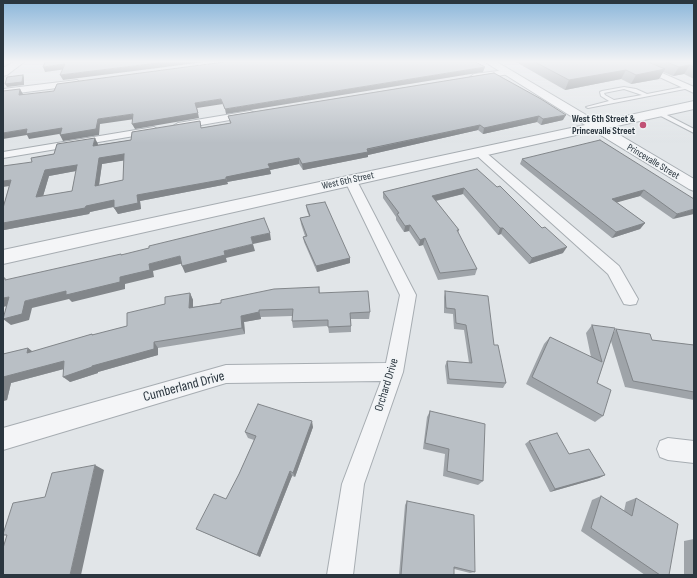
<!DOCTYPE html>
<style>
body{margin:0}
#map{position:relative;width:697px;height:578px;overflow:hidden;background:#e1e5e8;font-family:"Sofia Sans Condensed",sans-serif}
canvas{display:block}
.frame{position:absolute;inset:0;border:4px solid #2b363f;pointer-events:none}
</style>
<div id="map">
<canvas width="697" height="578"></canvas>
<div class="frame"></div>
</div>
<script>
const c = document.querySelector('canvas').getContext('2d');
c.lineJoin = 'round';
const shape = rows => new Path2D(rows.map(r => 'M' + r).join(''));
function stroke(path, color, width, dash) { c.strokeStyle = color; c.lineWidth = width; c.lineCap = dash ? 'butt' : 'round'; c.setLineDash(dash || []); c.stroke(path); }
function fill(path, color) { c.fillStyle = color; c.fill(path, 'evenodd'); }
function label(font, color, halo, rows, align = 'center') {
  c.font = font + ' "Sofia Sans Condensed",sans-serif'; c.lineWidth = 3; c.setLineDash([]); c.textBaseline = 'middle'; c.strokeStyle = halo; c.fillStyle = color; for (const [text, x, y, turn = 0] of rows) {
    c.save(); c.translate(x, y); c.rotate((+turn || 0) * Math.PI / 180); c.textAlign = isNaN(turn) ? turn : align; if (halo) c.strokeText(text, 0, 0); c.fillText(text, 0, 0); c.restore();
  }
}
const service = shape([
 [688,86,690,86,690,88,588,108,586,107,609,101,601,96,600,92,602,91,624,87,636,89,647,94,688,86],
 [624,89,642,95,614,100,605,95,604,93,624,89],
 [657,112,661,112,694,129,694,133,657,114,657,112]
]);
const minor = shape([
 [627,62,637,62,694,87,694,93,627,62],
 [506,70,509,70,510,72,509,74,474,80,470,77,474,74,506,70],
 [77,80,81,83,80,85,3,95,3,89,77,80],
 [250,111,253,112,255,114,253,116,178,129,173,126,178,123,250,111],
 [154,127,159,130,158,132,3,158,3,152,154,127],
 [479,149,483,150,619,266,638,299,636,304,630,305,624,304,608,274,475,154,473,152,479,149],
 [351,177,355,178,357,181,416,295,403,372,364,484,353,575,327,575,342,484,381,381,226,383,3,450,3,428,226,365,386,363,400,295,345,181,347,178,351,177],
 [668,438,694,441,694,463,668,460,660,457,657,449,660,441,668,438]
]);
const tertiary = shape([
 [13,62,24,62,7,75,3,76,3,68,13,62],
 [485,62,497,62,598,122,694,101,694,109,608,128,694,179,694,191,689,189,594,131,3,264,3,250,585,125,485,62]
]);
stroke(service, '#a7adb2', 2);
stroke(minor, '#a7adb2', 2);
stroke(tertiary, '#a7adb2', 2);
fill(service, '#f4f5f7');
fill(minor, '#f4f5f7');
fill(tertiary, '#f4f5f7');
fill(shape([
 [516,62,694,62,694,79,684,74,673,76,663,72,659,79,631,84,621,79,565,90],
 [494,73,563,120,541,125,537,122,483,134,478,130,368,155,368,157,303,170,299,164,270,170,271,174,227,182,228,184,140,201,141,209,118,214,114,207,90,212,89,214,4,230,3,229,3,208,9,186,32,162,54,154,98,144,97,145,131,140,230,123,228,116],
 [124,160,123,180,99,185,102,164],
 [76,171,72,191,43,196,49,176],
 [522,159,694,199,673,219,640,196,616,202,645,223,640,229,612,238,520,164],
 [477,169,563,253,529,264,501,234,498,235,463,194,436,201,459,230,458,233,477,269,475,275,438,280,423,245,419,246,409,231,404,232,396,220,396,217,383,198,383,192],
 [306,205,350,258,350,263,317,272,304,242,303,237,305,236,301,224,300,218,309,216,307,211],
 [319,287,320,293,370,312,369,319,351,319,351,332,329,333,328,326,293,328,292,321,292,316,261,317,261,319,244,322,245,334,158,348,158,355,98,372,98,373,70,382,64,369,11,383,7,400,3,401,3,354,28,348,32,352,92,334,93,335,127,326,165,304,190,293,193,300,193,307],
 [445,291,494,345,506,383,503,388,447,384,445,366,447,361,469,363,464,330,454,329,453,314,444,313,444,297],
 [592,325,614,332,616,329,652,340,694,345,694,400,625,387,611,341,597,383,603,416,595,422,526,384,544,344,550,337,591,357,586,333],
 [430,411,483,481,478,485,443,476,445,454,423,449,427,417],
 [313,427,295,477,292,476,260,557,196,529,226,499,239,474,254,440,248,438,245,432],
 [529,441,605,475,599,478,550,492,525,444],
 [601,496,624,511,626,502,636,498,669,575,645,575,581,531,592,500],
 [407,501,475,572,470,573,454,569,454,575,399,575,405,505],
 [694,539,694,575,684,575,684,541]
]), '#9fa4a9');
fill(shape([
 [166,62,205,62,63,80,60,75],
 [65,64,67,69,45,72,43,67],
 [690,65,684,74,673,76,679,67],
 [485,67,483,72,226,114,225,109],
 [665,69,659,79,631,84,636,75],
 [626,70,621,79,565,90,569,80],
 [23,75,24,77,24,85,7,87,5,84],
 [20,89,23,94,23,100,19,95],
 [221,99,223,104,197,108,199,118,135,129,132,124,195,103],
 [133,114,135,119,100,124,99,135,63,141,60,135,98,119],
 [566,115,563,120,541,125,543,119],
 [539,116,537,122,483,134,484,128],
 [480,125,478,130,368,155,368,157,303,170,302,164],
 [62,128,65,133,29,139,27,135,3,139,3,133,27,129],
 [95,138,98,144,96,151,93,146],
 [124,154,127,160,102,164,98,192,95,186,99,158],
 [299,158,299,164,270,170,271,174,227,182,226,177,268,164],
 [77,165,81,170,49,176,41,203,36,197,45,170],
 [226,179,228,184,140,201,141,209,118,214,114,208,137,195],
 [11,180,16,185,3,187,3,181],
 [464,188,463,194,430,202,432,196],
 [644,190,640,196,608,205,612,199],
 [114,200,117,206,90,212,89,214,4,230,3,229,3,223],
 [694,209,694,214,673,219,677,214],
 [645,223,640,229,612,238,616,232],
 [410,225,409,231,404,232,405,226],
 [500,228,503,228,501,234,498,235],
 [270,233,271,240,253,244,251,237],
 [425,238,423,245,419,246,420,240],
 [253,244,255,251,226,258,227,262,185,273,182,266,224,251],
 [567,247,563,253,529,264,532,258],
 [180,256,184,263,153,271,154,277,125,284,125,289,72,302,69,299,32,308,29,320,11,325,3,319,25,301,120,277,149,264],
 [350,258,350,263,317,272,316,266],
 [190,293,193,300,193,315,189,308],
 [9,297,16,304,3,307,3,298],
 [259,310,261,319,244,322,245,334,242,328,241,316],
 [154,342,158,348,158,355,98,372,98,373,70,382,63,377],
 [28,348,36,354,27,353],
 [64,361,71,367,11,383,7,400,3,401,3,377],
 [312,421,313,427,295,477,293,473],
 [95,465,104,470,81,575,70,575],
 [290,471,292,476,260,557,257,555],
 [605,475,599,478,550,492,555,489]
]), '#82868a');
const building = shape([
 [45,62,166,62,60,75,65,64,43,67,45,62],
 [224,62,476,62,485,67,225,109,221,99,195,103,198,113,132,124,133,114,98,119,96,129,60,135,62,128,26,134,27,129,3,133,3,91,20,89,19,95,54,91,57,84,224,62],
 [535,62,648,62,665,69,636,75,626,70,569,80,535,62],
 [667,62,694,62,694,67,690,65,679,67,667,62],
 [494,73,541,99,566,115,543,119,539,116,484,128,480,125,367,149,368,152,302,164,299,158,268,164,270,168,226,177,226,179,137,195,138,203,114,208,114,200,86,206,85,208,3,223,3,208,11,180,3,181,3,166,32,162,31,158,54,154,57,144,95,138,93,146,131,140,132,132,200,121,201,128,231,123,228,116,494,73],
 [124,154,123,180,95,186,99,158,124,154],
 [77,165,72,191,36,197,45,170,77,165],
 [23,75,22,82,5,84,7,77,23,75],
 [600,140,694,199,694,209,677,214,644,190,612,199,645,223,616,232,522,159,600,140],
 [477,169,497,187,500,186,542,228,545,227,567,247,532,258,503,228,500,228,464,188,432,196,459,230,457,230,477,269,440,273,425,238,420,240,410,225,405,226,397,214,399,213,383,192,477,169],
 [325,202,350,258,316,266,303,237,307,236,300,218,310,216,306,205,325,202],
 [264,218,270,233,251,237,253,244,224,251,225,255,182,266,180,256,149,264,150,270,120,277,120,282,66,295,66,291,25,301,22,314,3,319,9,297,3,298,3,278,5,278,5,280,121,254,121,255,149,248,149,246,264,218],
 [319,287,319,293,368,291,370,312,350,313,351,326,328,327,328,320,292,321,293,309,259,310,259,312,241,316,242,328,154,342,154,349,92,366,92,367,63,377,64,361,3,377,3,354,28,348,27,353,92,334,92,335,127,326,127,313,165,304,165,297,190,293,189,308,221,303,221,300,274,289,319,287],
 [445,291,488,296,494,345,498,345,506,383,449,379,447,361,472,363,466,325,456,323,455,309,446,308,445,291],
 [592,325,615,328,597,383,611,390,603,416,532,377,550,337,602,362,592,325],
 [616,329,650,334,652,340,694,345,694,392,633,381,616,329],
 [258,404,312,421,293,473,290,471,257,555,196,529,214,494,226,499,239,474,256,436,245,432,258,404],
 [430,411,485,424,483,481,447,471,449,449,425,443,430,411],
 [557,433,569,454,589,449,605,475,555,489,529,441,557,433],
 [95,465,70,575,3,575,3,548,7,535,3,535,3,534,13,503,45,497,52,473,95,465],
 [601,496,632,516,636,498,678,524,669,575,660,575,591,528,601,496],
 [407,501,474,515,475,572,454,567,454,575,401,575,407,501]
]);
fill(building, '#b9bfc5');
stroke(building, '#82868a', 1);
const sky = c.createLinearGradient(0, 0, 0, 143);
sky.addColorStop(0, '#8bb6da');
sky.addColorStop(0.43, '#f2f3f5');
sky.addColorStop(1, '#f2f3f500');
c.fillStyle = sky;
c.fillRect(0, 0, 697, 143);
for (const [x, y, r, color] of [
 [643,125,4,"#c15276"]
]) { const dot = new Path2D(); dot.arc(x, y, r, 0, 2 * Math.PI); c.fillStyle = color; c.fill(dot); stroke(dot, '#f1f4f6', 1.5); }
label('bold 10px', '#2b363f', '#f1f4f6', [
 ["West 6th Street &",635,119],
 ["Princevalle Street",635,131]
], 'right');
label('10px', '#2b363f', '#f1f4f6', [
 ["Princevalle Street",653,162,31],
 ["West 6th Street",348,181,-12]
]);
label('12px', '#2b363f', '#f1f4f6', [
 ["Orchard Drive",387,385,-73]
]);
label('14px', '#2b363f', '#f1f4f6', [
 ["Cumberland Drive",184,387,-15]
]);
</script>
